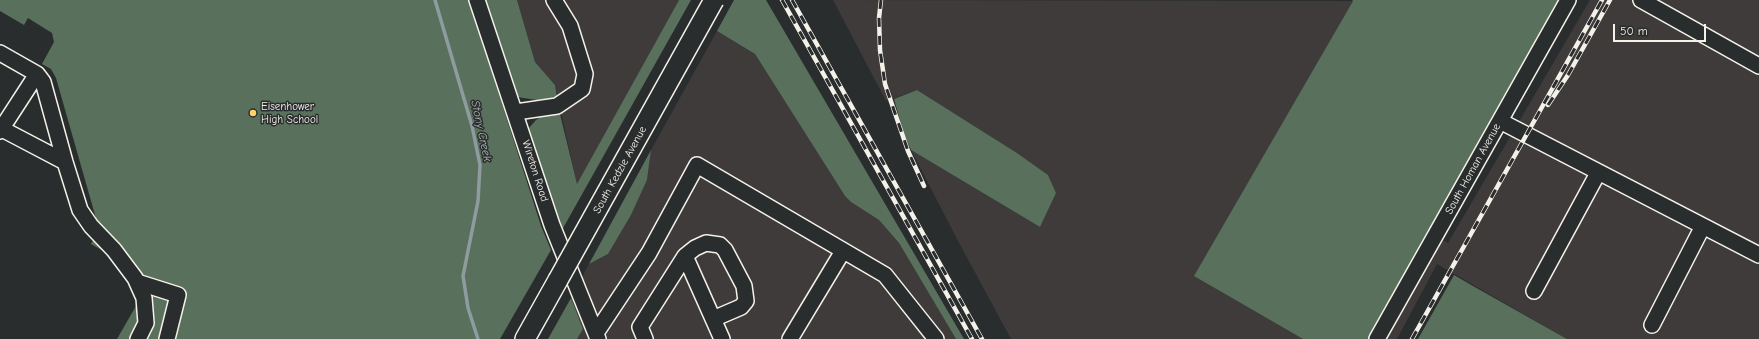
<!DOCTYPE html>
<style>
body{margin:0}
#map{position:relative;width:1759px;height:339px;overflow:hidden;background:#2a2d2e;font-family:"Comic Neue",sans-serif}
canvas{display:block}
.scale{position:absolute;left:1613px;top:24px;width:93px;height:18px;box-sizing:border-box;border:2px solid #f4f1e8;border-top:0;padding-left:5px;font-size:12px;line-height:14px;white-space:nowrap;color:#f4f1e8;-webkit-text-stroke:3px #2a2d2e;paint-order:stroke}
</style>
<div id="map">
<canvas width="1759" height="339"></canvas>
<div class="scale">50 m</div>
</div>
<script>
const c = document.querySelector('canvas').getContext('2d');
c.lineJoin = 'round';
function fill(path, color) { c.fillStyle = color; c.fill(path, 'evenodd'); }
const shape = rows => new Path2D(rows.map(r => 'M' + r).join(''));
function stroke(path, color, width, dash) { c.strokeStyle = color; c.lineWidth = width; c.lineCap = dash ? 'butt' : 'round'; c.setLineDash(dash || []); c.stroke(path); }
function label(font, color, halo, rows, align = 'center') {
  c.font = font + ' "Comic Neue",sans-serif'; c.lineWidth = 3; c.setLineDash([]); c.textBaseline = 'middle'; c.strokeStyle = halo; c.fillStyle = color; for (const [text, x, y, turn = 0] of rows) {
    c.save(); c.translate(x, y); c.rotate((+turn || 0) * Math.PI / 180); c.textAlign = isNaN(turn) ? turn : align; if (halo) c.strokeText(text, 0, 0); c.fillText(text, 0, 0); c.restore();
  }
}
fill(shape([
 [517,0,679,0,577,185,555,85,535,62],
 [833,0,1353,1,1195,276,1303,339,1011,339,957,239,911,150,1040,227,1056,193,1048,175,1017,153,917,90,886,101],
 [1590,0,1759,0,1759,339,1567,339,1437,264,1397,339,1370,339,1429,232,1448,243],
 [717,31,755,54,845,196,851,202,879,220,899,243,956,339,577,339,583,329,571,298,589,264,608,254,631,215,647,180,651,150]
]), '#3e3b3a');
fill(shape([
 [0,0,469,0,541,226,551,250,500,339,117,339,140,299,125,263,91,244,99,229,56,78,51,69,42,64,54,42,52,33,28,18,24,25,0,11],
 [483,0,517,0,535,62,555,85,557,97,548,99,537,100,517,97],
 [679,0,691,0,562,230,525,135,529,128,536,120,545,114,559,110,577,184],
 [734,0,766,0,964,339,956,339,899,243,879,220,851,202,845,196,755,54,717,31],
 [1352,0,1559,0,1370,339,1303,339,1194,276,1353,1],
 [917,90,1017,153,1048,175,1056,193,1040,227,911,150,904,134,894,99],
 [651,150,647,180,631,215,608,254,589,264],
 [1454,275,1473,286,1567,339,1418,339],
 [571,298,583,329,577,339,548,339]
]), '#59705c');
stroke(shape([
 [435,0,472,126,480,165,478,201,463,276,468,308,478,339]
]), '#8e9c9f', 3.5);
const minor = shape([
 [477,0,552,225,598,339],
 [1641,0,1759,66],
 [0,53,37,74,43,82,65,162,80,210,91,226,114,250,135,278,144,298,146,323,138,339],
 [516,112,557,106,582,89,585,74,570,26,554,0],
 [1500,121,1759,255],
 [2,129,65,162],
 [0,131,37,74],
 [685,256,695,248,706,243,720,245,725,250,744,286,746,301,741,307,713,319],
 [137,282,178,295,167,339],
 [1534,291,1598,173],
 [1652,325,1703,226],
 [596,333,649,253,697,165,885,275,936,339],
 [645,339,640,327,685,256,722,339],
 [790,339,843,251],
 [1377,339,1568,0]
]);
const major = shape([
 [525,339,558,280]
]);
stroke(minor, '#f4f1e8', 18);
stroke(major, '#f4f1e8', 22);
stroke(minor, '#2a2d2e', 15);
stroke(major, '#2a2d2e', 19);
const rail = shape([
 [782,0,972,339],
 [792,0,982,339],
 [881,0,879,18,880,50,885,84,908,151,924,186],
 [1548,105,1568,75,1610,0],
 [1412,339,1602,0]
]);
stroke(rail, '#f4f1e8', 4.5);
stroke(rail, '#2a2d2e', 3, [9]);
const majorBridge = shape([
 [558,280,714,0]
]);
stroke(majorBridge, '#f4f1e8', 22, []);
stroke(majorBridge, '#2a2d2e', 19);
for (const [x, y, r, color] of [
 [253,113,4,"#ffd166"]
]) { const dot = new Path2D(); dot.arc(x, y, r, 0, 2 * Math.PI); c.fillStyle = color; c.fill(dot); stroke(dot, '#2a2d2e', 1.5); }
label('11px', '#f4f1e8', '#2a2d2e', [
 ["Eisenhower",261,107],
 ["High School",261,120]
], 'left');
label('11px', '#f4f1e8', '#2a2d2e', [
 ["South Homan Avenue",1473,169,-61],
 ["South Kedzie Avenue",620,170,-61],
 ["Wireton Road",535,171,72]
]);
label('italic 12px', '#b0b8b7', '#2a2d2e', [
 ["Stony Creek",481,131,78]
]);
</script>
